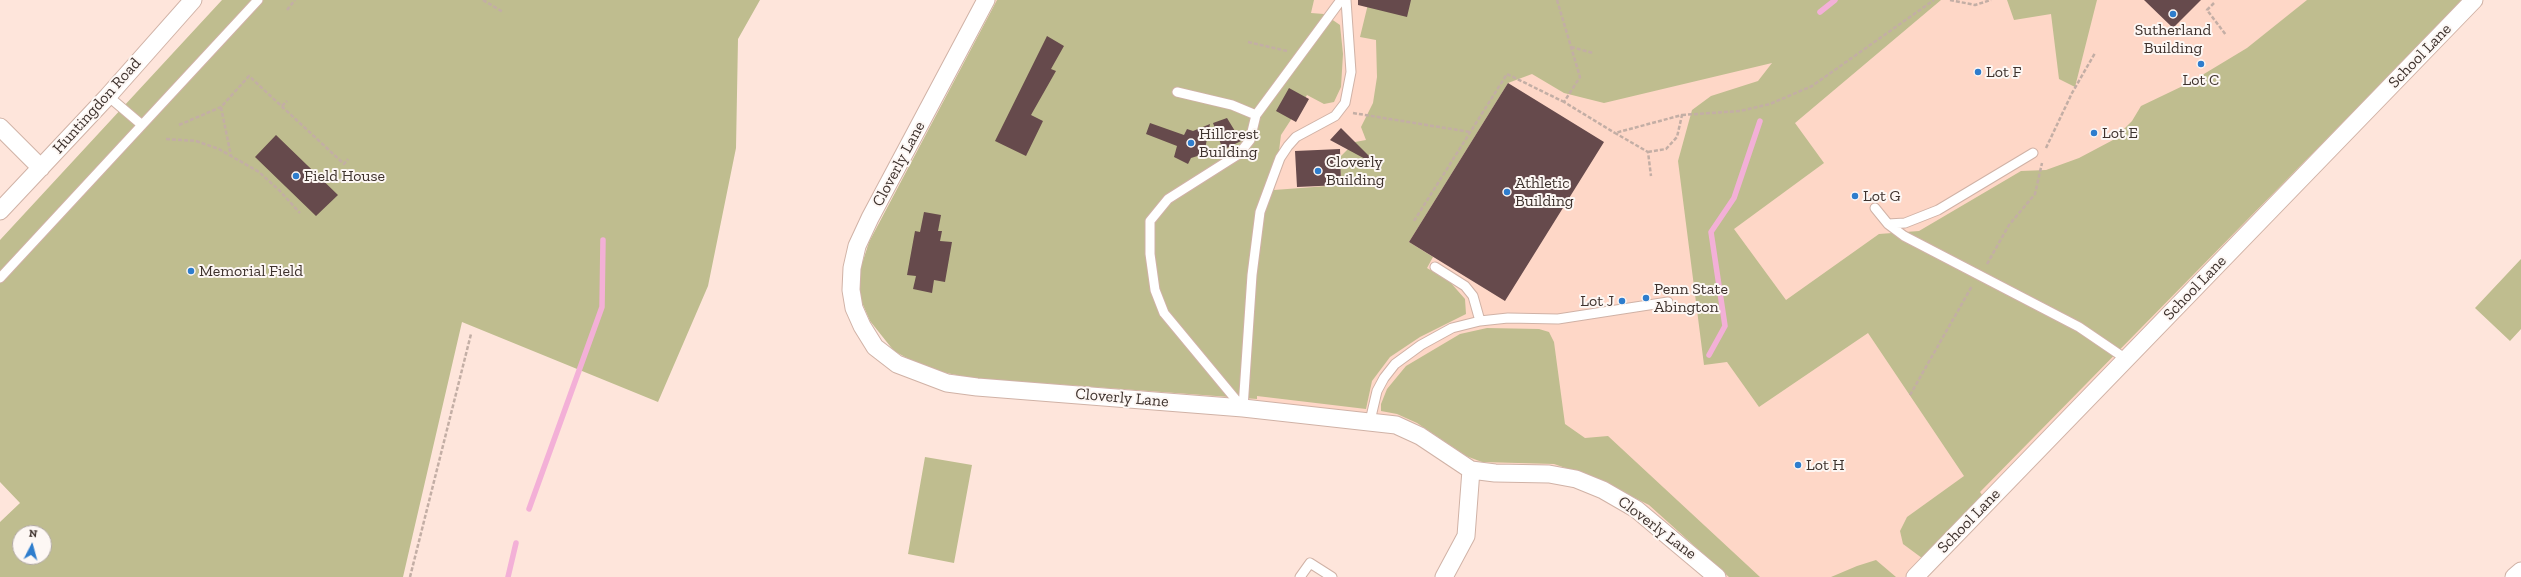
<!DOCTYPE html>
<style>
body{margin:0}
#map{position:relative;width:2521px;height:577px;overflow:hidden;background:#fee5db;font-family:"Zilla Slab",serif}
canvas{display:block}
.north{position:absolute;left:12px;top:525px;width:40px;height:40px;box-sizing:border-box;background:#fdf7f4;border:1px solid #b1a8a4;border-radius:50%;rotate:6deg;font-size:11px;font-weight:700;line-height:16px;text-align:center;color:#3e322d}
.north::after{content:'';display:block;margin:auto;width:14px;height:18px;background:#2e7dcd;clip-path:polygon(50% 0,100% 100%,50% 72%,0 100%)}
</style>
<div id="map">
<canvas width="2521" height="577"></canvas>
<div class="north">N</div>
</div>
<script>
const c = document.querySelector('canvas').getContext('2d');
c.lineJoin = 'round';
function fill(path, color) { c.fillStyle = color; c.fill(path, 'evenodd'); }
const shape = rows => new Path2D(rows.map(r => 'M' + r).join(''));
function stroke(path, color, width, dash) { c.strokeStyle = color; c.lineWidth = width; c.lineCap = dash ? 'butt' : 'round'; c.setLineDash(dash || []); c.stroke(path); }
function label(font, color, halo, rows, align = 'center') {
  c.font = font + ' "Zilla Slab",serif'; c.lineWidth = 4; c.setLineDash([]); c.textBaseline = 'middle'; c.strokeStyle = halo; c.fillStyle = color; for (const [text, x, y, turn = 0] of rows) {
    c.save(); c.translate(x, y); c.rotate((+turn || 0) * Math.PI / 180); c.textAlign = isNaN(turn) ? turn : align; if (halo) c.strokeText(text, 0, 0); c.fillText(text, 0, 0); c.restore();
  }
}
fill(shape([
 [986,0,2474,0,1915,577,1717,577,1603,490,1495,473,1420,436,1110,397,1103,236,1150,49,985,3]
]), '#fed7c7');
fill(shape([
 [222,0,760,0,738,39,736,148,708,286,658,402,462,322,403,577,0,577,0,522,20,503,0,482,0,240],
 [20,533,44,533,44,557,20,557],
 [997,0,1314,0,1311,13,1324,14,1340,25,1343,54,1341,87,1334,102,1324,104,1307,95,1281,135,1274,190,1341,185,1340,157,1355,142,1366,140,1361,127,1373,103,1377,77,1376,40,1360,37,1369,0,1941,0,1795,123,1824,163,1734,229,1786,300,1879,234,1919,231,2021,171,2046,170,2079,158,2113,140,2132,121,2141,106,2189,83,2247,48,2307,0,2463,0,1980,492,1985,499,1926,561,1903,544,1900,531,1907,517,1964,476,1868,333,1759,407,1727,362,1704,365,1678,161,1692,110,1711,96,1758,81,1772,63,1604,103,1564,93,1532,74,1508,83,1409,242,1433,257,1427,268,1450,282,1465,299,1466,314,1420,337,1390,357,1372,381,1366,409,1257,396,1257,399,971,378,927,369,894,351,870,321,860,298,860,270,869,242],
 [2007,0,2097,0,2075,87,2059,79,2051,14,2014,20],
 [2521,259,2521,329,2510,341,2475,308],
 [1487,328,1539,329,1549,332,1554,342,1565,424,1585,438,1608,436,1760,577,1729,577,1649,505,1595,478,1554,464,1482,462,1466,456,1417,423,1397,414,1381,411,1381,404,1387,389,1406,366,1460,334],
 [925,457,972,465,954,563,908,554],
 [1876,560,1896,577,1831,577,1857,566]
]), '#bfbd8f');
stroke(shape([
 [1820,12,1835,0],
 [1709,355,1725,326,1711,232,1734,198,1760,121],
 [529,509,602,307,603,240],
 [508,577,516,543]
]), '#f3b0d7', 5.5);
fill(shape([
 [1358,0,1411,0,1407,17,1358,5],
 [2144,0,2201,0,2173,28],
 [1047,36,1064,46,1051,69,1056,71,1031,115,1043,121,1026,156,995,141],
 [1508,83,1604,142,1505,301,1409,242],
 [1289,88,1309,99,1296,122,1276,111],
 [1227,118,1241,141,1223,150,1213,123],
 [1150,123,1184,135,1187,129,1193,131,1210,124,1204,154,1191,158,1188,164,1174,157,1177,146,1146,134],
 [1341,128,1371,158,1369,161,1330,140],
 [276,135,338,195,316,216,255,157],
 [1340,149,1341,185,1297,187,1295,151],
 [924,212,941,215,938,231,942,231,940,241,952,242,945,282,934,280,932,293,913,289,916,276,907,275,915,231,920,232]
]), '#664a4c');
const lane = shape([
 [1177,92,1232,105,1256,115],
 [108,96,142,125],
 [1875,208,1888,224,1904,236,2079,327,2126,359],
 [1888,224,1905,223,1938,210,2033,153],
 [1435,267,1465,286,1473,296,1480,321],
 [0,278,258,0],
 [1242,407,1164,313,1155,290,1150,254,1150,221,1168,199,1239,154,1250,140,1256,115,1341,0],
 [1243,408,1252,275,1260,212,1280,158,1288,146,1296,137,1335,116,1345,103,1351,72,1346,0],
 [1370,421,1377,391,1384,378,1395,364,1421,345,1452,328,1480,321,1508,318,1558,319,1668,302],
 [1300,577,1310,563,1332,577]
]);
const street = shape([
 [986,0,870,218,857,246,852,268,851,290,854,308,862,326,875,347,897,364,947,383,977,387,1243,408,1396,425,1420,436,1471,470,1495,473,1549,474,1576,479,1603,490,1636,509,1717,577],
 [0,127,41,168],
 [0,211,108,96,193,0],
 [1444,577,1466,536,1471,470],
 [1915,577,2474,0],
 [2514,577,2521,571]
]);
stroke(lane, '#d0b2a6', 11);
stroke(street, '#d0b2a6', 19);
stroke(shape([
 [483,0,503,12],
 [1557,0,1580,77,1564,102,1615,133],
 [1950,0,1975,5,1991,0],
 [2214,3,2207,10,2226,35],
 [287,10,295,0],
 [1248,42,1287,51],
 [1571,47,1593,53],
 [282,106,287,101],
 [221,107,231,156,259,172,279,190,300,213],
 [1353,113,1470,132],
 [1682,115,1740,111,1770,104,1812,86,1934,0],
 [179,125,221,107,249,76,344,164,348,159],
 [166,139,196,141,219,149,231,156],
 [2046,148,2072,93,2095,53],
 [1648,152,1666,149,1677,137,1682,115,1615,133,1648,152,1651,176],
 [1414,221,1507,74,1564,102],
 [1987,264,2009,225,2035,194,2042,163],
 [1910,395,1972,286],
 [410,577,471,334]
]), '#c3aea5', 2.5, [4, 2]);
stroke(lane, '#fff', 9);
stroke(street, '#fff', 17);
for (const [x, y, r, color] of [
 [2173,14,4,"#2e7dcd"],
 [2201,64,4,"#2e7dcd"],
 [1978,72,4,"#2e7dcd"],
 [2094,133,4,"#2e7dcd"],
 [1191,143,4,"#2e7dcd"],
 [1318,171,4,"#2e7dcd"],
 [296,176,4,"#2e7dcd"],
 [1507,192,4,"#2e7dcd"],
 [1855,196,4,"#2e7dcd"],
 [191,271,4,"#2e7dcd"],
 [1646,298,4,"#2e7dcd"],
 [1622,301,4,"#2e7dcd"],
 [1798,465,4,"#2e7dcd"]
]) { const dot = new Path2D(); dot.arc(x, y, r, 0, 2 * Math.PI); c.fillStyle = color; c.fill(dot); stroke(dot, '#fdf7f4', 1.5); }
label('16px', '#3e322d', '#fdf7f4', [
 ["Sutherland",2173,30,"center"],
 ["Building",2173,48,"center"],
 ["Lot F",1986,72],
 ["Lot C",2201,80,"center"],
 ["Lot E",2102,133],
 ["Hillcrest",1199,134],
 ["Building",1199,152],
 ["Cloverly",1326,162],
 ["Building",1326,180],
 ["Field House",304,176],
 ["Athletic",1515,183],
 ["Building",1515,201],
 ["Lot G",1863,196],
 ["Memorial Field",199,271],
 ["Penn State",1654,289],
 ["Abington",1654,307],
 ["Lot J",1614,301,"right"],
 ["Lot H",1806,465]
], 'left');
label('16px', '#3e322d', '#fdf7f4', [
 ["School Lane",2420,56,-46],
 ["Huntingdon Road",97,106,-48],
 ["Cloverly Lane",899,164,-62],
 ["School Lane",2195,288,-46],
 ["Cloverly Lane",1122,398,5],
 ["School Lane",1969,521,-46],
 ["Cloverly Lane",1657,528,37]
]);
</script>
